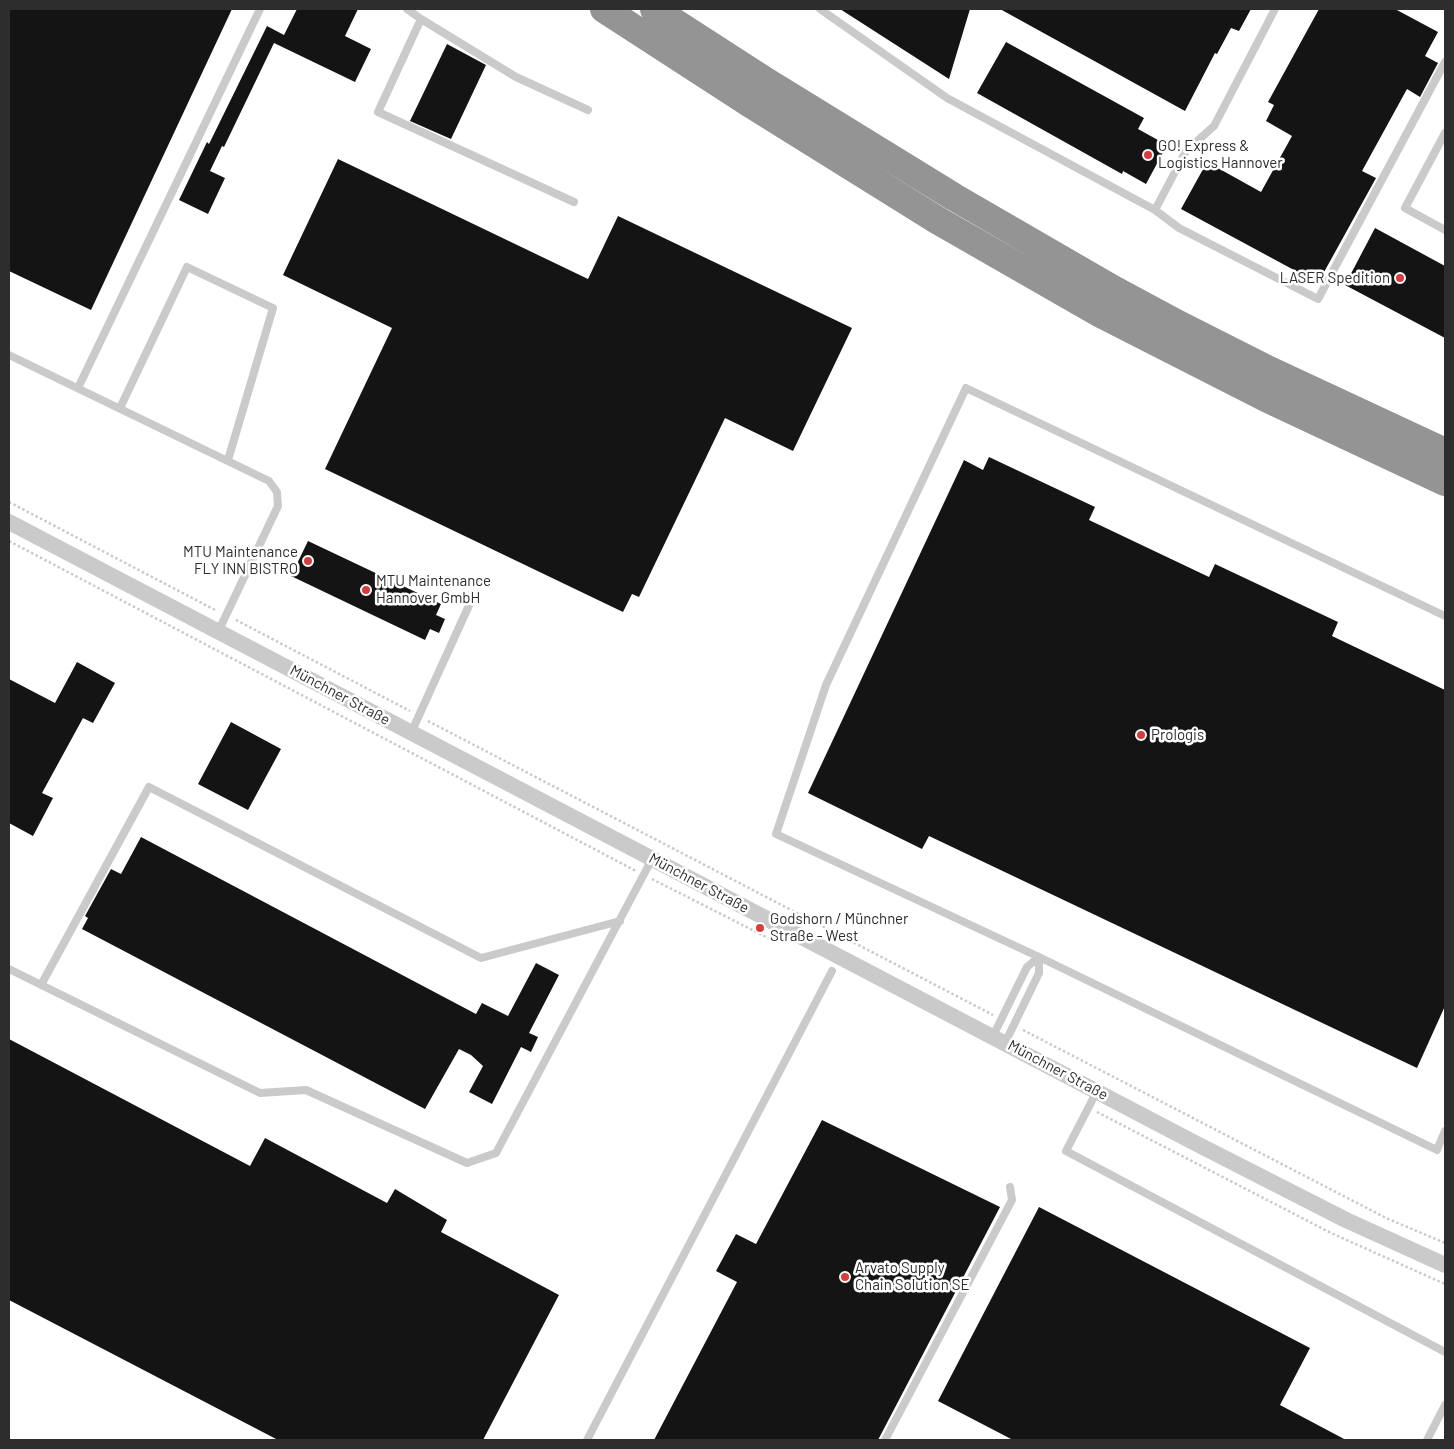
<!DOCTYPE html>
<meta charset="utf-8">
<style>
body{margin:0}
#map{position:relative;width:1454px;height:1449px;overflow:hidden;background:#fff;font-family:Barlow,sans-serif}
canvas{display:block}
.frame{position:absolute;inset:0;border:10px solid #2d2d2d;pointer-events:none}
</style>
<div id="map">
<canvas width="1454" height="1449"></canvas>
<div class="frame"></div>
</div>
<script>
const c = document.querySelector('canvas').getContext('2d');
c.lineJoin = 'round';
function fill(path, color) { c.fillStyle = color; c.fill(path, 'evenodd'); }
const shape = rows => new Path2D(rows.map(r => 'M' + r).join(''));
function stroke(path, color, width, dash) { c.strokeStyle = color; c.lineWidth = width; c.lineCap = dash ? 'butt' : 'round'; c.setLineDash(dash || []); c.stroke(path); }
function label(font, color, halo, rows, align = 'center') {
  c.font = font + ' Barlow,sans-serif'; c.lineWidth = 5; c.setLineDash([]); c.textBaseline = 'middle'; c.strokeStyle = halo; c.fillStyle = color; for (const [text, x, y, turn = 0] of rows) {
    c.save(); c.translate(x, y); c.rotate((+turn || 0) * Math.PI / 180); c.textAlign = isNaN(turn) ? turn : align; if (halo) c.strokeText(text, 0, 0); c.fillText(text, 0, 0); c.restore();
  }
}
fill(shape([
 [9,9,232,9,91,310,9,271],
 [297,9,358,9,345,36,371,49,355,82,274,43,224,147,222,146,210,171,225,178,208,214,179,200,207,142,209,144,267,26,284,35],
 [840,9,970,9,949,79],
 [1000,9,1251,9,1239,31,1231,28,1217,54,1215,53,1185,111],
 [1319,9,1395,9,1438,32,1425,56,1438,63,1420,97,1407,89,1362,171,1376,178,1318,283,1181,209,1207,162,1261,192,1292,136,1266,121,1274,105,1268,102],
 [1006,42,1144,118,1138,129,1167,145,1146,184,1123,171,1122,174,977,93],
 [447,44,486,65,451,139,410,121],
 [338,159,588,279,618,216,852,328,793,451,725,418,639,597,632,594,623,612,325,469,392,328,283,275],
 [1375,228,1445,266,1445,338,1345,285],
 [989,457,1095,507,1089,520,1209,577,1215,564,1338,622,1332,636,1445,690,1445,1006,1417,1068,929,836,922,849,808,793,964,460,983,470],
 [308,541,441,604,436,615,445,619,439,633,430,629,425,640,291,576],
 [77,662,115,683,93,723,83,718,42,793,53,798,33,836,9,823,9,679,55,703],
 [231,722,281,749,248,810,198,784],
 [141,837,476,1014,482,1003,508,1016,536,963,559,975,529,1033,538,1037,531,1052,521,1047,492,1104,469,1092,483,1066,471,1055,459,1049,425,1109,82,929,88,918,85,916,111,869,121,874],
 [9,1039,250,1166,265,1138,387,1203,395,1189,447,1220,441,1232,559,1295,483,1440,278,1440,9,1300],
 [822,1120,1000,1207,878,1440,654,1440,737,1282,716,1271,736,1234,756,1244],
 [1039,1207,1310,1348,1280,1405,1346,1440,1013,1440,938,1401]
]), '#141414');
stroke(shape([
 [9,502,217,611],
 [9,541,636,871],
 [236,620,410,711],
 [428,721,993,1015],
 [652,879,776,942],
 [1023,1030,1386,1218,1445,1243],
 [1097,1112,1331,1233,1445,1284]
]), '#cacaca', 2.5, [2.5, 2.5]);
stroke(shape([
 [407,9,421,19,516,77,588,110],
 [820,9,947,98,1155,210,1186,151,1214,126,1275,9],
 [421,19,378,112,574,202],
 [1445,133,1405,208,1445,230],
 [1155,210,1179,228,1318,299,1445,62],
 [9,355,269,481,277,492,278,506,218,632],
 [78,388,260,9],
 [120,408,187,267,273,308,228,460],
 [1445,616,966,388,826,685,776,834,1039,957,1437,1150,1445,1131],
 [411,733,471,601],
 [9,969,260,1093,306,1090,467,1163,496,1153,652,859],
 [41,985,149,787,481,958,620,921],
 [993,1036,1027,967,1039,957],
 [1005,1043,1039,973,1039,957],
 [1097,1091,1066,1151,1445,1352],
 [587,1440,832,971],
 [885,1440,1012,1200,1010,1187],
 [1427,1440,1445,1405]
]), '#cacaca', 8);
stroke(shape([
 [9,522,1195,1143,1346,1220,1445,1265]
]), '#cacaca', 16);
stroke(shape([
 [604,9,749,103,937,220,1101,314,1266,398,1445,482],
 [654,9,764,80,954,197,1113,289,1178,324,1269,370,1445,452]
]), '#949494', 28);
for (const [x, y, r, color] of [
 [1148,155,5,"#d53e40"],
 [1400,278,5,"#d53e40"],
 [308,561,5,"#d53e40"],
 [366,590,5,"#d53e40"],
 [1141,735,5,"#d53e40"],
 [760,928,5,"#d53e40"],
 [845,1277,5,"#d53e40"]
]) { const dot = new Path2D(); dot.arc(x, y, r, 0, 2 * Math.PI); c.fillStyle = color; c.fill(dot); stroke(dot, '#fff', 2); }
label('15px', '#2d2d2d', '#fff', [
 ["GO! Express &",1158,146],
 ["Logistics Hannover",1158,163],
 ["LASER Spedition",1390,278,"right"],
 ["MTU Maintenance",298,552,"right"],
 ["FLY INN BISTRO",298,569,"right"],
 ["MTU Maintenance",376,581],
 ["Hannover GmbH",376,598],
 ["Prologis",1151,735],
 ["Godshorn / Münchner",770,919],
 ["Straße - West",770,936],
 ["Arvato Supply",855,1268],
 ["Chain Solution SE",855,1285]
], 'left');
label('15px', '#2d2d2d', '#fff', [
 ["Münchner Straße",340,695,28],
 ["Münchner Straße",699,883,28],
 ["Münchner Straße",1058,1070,28]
]);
</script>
